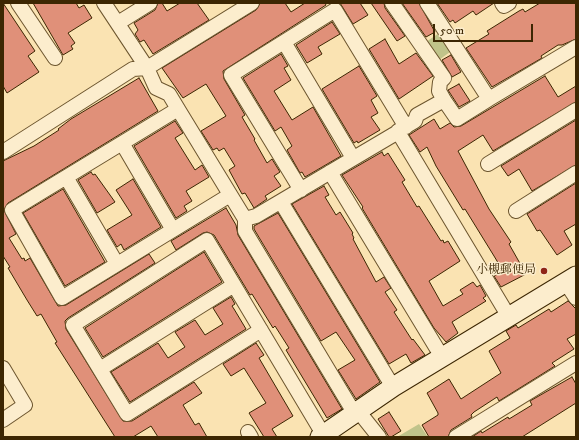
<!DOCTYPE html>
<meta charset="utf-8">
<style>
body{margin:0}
#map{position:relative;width:579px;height:440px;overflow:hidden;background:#fae3b2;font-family:"IM FELL DW Pica",serif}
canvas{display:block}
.frame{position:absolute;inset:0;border:4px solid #3c2602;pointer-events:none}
.scale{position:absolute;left:433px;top:24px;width:100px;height:18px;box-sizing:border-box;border:2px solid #3c2602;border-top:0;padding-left:5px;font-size:12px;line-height:14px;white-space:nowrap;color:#3c2602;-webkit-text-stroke:3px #fcedcd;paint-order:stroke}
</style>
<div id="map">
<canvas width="579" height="440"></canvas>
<div class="frame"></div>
<div class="scale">50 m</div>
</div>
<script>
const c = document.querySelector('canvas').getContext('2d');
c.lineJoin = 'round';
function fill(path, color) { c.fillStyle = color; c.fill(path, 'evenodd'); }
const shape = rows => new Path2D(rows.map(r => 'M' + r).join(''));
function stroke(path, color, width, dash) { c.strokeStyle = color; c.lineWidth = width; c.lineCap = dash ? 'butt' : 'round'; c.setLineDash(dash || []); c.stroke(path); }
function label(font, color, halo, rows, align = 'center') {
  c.font = font + ' "IM FELL DW Pica","Noto Serif JP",serif'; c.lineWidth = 3; c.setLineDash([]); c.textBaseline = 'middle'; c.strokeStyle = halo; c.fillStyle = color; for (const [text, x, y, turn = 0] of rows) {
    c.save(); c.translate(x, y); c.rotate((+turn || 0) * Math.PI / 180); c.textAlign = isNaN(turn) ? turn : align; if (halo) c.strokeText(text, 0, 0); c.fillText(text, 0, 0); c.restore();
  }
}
fill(shape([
 [442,31,454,49,439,60,426,42],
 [419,424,428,437,397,437]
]), '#c0c38a');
const building = shape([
 [3,3,35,51,28,56,39,72,7,93,3,86,3,3],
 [33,3,76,3,79,8,84,5,92,18,68,33,75,43,71,46,73,49,63,55,33,3],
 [158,3,162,3,167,11,180,3,197,3,209,20,153,54,144,40,140,42,135,34,138,30,134,23,155,10,158,3],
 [260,3,285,3,291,12,305,3,325,3,326,5,223,71,224,79,245,115,242,117,255,139,254,140,267,163,272,159,280,172,274,176,281,186,265,196,267,199,254,208,245,193,242,194,229,170,235,166,224,148,219,151,217,148,213,150,201,131,226,116,206,84,183,98,162,68,256,10,260,3],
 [340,3,360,3,368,15,353,24,340,3],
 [371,3,384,3,385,8,405,36,397,41,371,3],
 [402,3,419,3,435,32,426,37,402,3],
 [437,3,494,3,476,15,473,11,455,23,453,20,450,22,437,3],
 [540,3,576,3,576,39,562,45,558,45,541,56,542,58,492,87,466,48,489,34,487,31,519,11,523,9,525,12,540,3],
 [332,22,340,34,318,47,322,54,307,63,296,45,332,22],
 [385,39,399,64,416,53,433,76,399,99,369,49,385,39],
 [281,54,288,66,284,68,291,80,274,91,292,120,313,107,341,156,305,177,302,172,300,173,287,150,292,146,281,127,275,131,243,78,281,54],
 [451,55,461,72,452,77,442,60,451,55],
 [359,66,377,96,371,100,378,113,371,117,380,130,358,143,357,141,354,143,322,89,359,66],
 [545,76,558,97,576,86,576,102,493,151,483,135,458,151,489,209,511,242,509,244,526,274,501,287,494,276,503,271,494,256,465,209,463,210,436,166,427,147,420,152,409,135,434,119,440,129,450,123,454,127,461,126,545,76],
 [139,78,158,111,8,203,4,210,16,234,9,238,22,259,24,258,25,261,30,258,58,306,66,305,149,254,155,263,68,318,65,321,66,329,123,421,132,421,194,382,202,393,183,405,195,425,199,423,207,437,158,437,151,426,133,437,115,437,55,343,57,342,41,314,37,316,27,300,8,268,10,267,3,256,3,161,34,146,59,130,58,129,71,119,139,78],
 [459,84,470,101,459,107,448,90,459,84],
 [576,120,576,165,532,191,519,169,508,176,501,166,576,120],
 [175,121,183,133,175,138,195,170,202,165,209,177,186,191,192,201,184,206,187,211,176,218,134,146,175,121],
 [382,152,384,156,388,153,405,180,402,182,417,207,419,206,441,241,443,240,444,243,448,241,460,261,429,281,443,306,463,294,460,290,473,282,477,287,480,285,486,296,483,298,486,301,452,322,458,333,446,342,434,328,362,208,363,207,342,175,382,152],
 [91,172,93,175,95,174,115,202,97,213,78,180,91,172],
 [133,179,161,227,124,250,121,244,117,247,107,230,132,215,116,190,133,179],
 [576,183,576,224,564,231,572,245,557,255,540,230,537,231,527,214,576,183],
 [324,186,329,195,325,197,336,215,340,212,353,233,352,234,354,238,353,239,376,282,384,277,391,288,385,292,397,310,394,312,412,340,413,339,425,355,411,363,406,354,389,364,292,204,324,186],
 [63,189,105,262,65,286,23,213,63,189],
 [226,208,236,225,238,235,342,409,327,418,286,350,289,348,275,326,273,328,252,294,250,295,214,235,207,232,203,233,176,250,171,241,226,208],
 [278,213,380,382,356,399,338,370,355,360,336,332,321,341,254,229,254,226,278,213],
 [204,252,222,282,103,357,85,328,204,252],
 [231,297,235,304,232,306,234,309,246,329,130,402,111,372,158,343,168,358,185,347,175,332,195,320,205,335,223,324,213,308,231,297],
 [568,301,576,309,576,334,567,339,574,349,552,363,555,366,499,401,497,397,474,412,471,415,472,417,451,430,448,437,429,437,422,425,438,415,438,413,427,393,449,379,461,399,501,373,489,351,510,338,506,331,516,325,518,328,549,309,551,312,568,301],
 [256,343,264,355,259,358,293,416,272,429,277,437,264,437,249,413,266,403,244,368,231,376,223,364,256,343],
 [572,377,576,384,576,403,522,437,472,437,481,431,482,433,508,417,509,419,532,405,530,401,572,377],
 [389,412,401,431,391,437,389,437,378,419,389,412]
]);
fill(building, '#e09079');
stroke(building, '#3c2602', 1);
const street = shape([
 [18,3,55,58],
 [104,3,147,68,156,88,169,94,178,109,245,219,245,231,350,406,359,412,379,437],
 [392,3,444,78,440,82,439,91,444,100],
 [427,3,489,99,576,47],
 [502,3,504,6,509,3],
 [118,23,150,3],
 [284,42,353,158],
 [178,109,12,210,62,298,230,195],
 [398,131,415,121,417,115,444,100,457,119,489,99],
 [122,143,173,230],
 [3,152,133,69,147,68,252,3],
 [488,164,576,110],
 [330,172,442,357],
 [66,177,117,264],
 [301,190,231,75,335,10,406,127],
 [281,202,393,387],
 [516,211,576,173],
 [245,219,256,216,398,132,509,317],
 [566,283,576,298],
 [261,330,127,414,73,325,207,240,234,285,323,434],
 [3,368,25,405,3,420],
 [100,369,234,285],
 [248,432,251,437],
 [456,437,576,363]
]);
const secondary = shape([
 [320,437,393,387,576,276]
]);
stroke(street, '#6c552e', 16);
stroke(secondary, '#3c2602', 21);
stroke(street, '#fcedcd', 14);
stroke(secondary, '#fcedcd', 19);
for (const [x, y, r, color] of [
 [544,271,4,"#8f2418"]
]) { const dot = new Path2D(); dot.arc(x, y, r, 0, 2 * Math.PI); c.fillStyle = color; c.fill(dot); stroke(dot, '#fcedcd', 1.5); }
label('12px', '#3c2602', '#fcedcd', [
 ["小槻郵便局",536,271]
], 'right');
</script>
